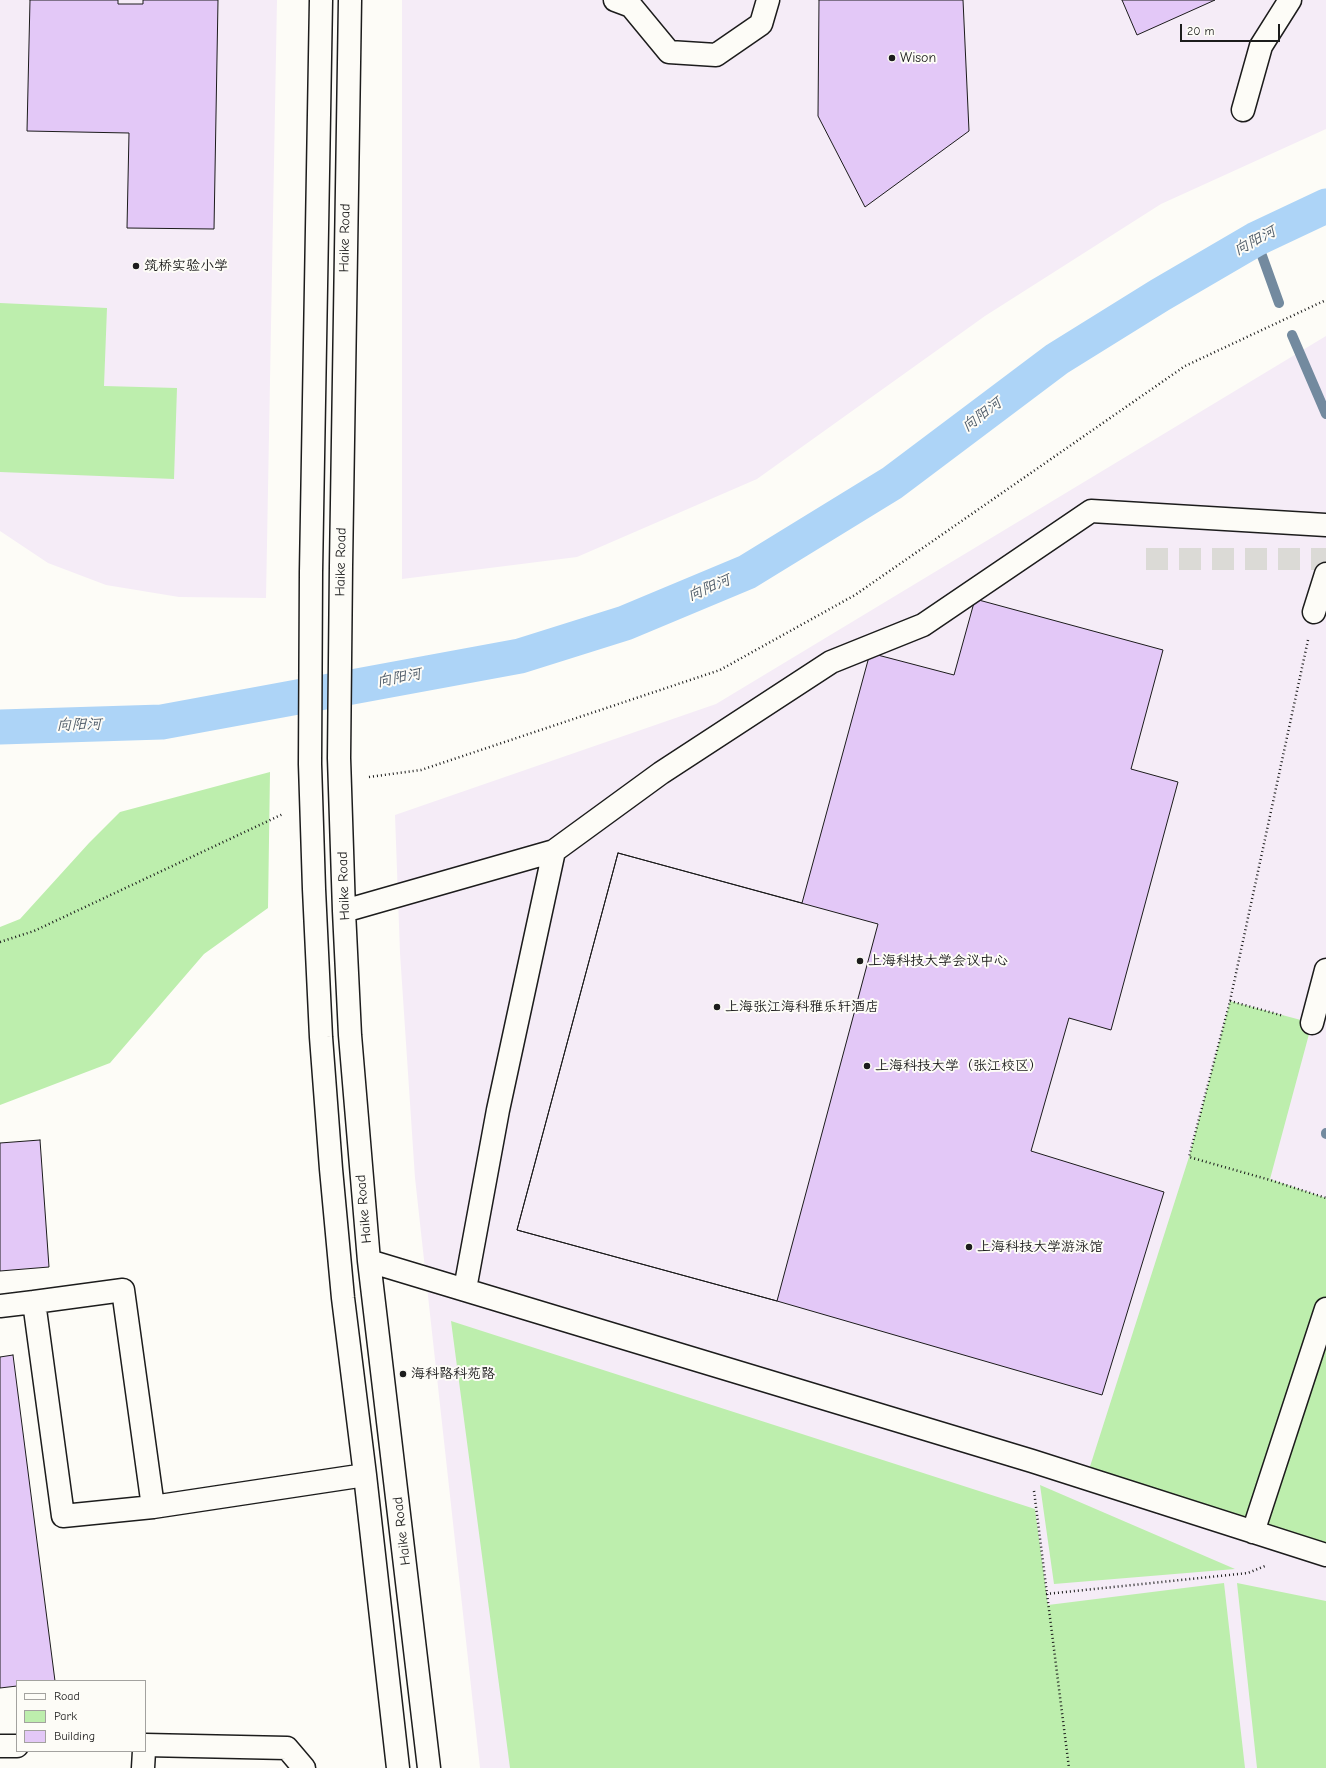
<!DOCTYPE html>
<meta charset="utf-8">
<style>
body{margin:0}
#map{position:relative;width:1326px;height:1768px;overflow:hidden;background:#fdfcf7;font-family:"Comic Neue",sans-serif}
canvas{display:block}
.legend{position:absolute;left:16px;top:1680px;width:130px;height:72px;box-sizing:border-box;background:#fdfcf7;border:1px solid #a3a29f;margin:0;padding:5px 7px;list-style:none;font-size:12px;color:#1c1c1c}
.legend li{display:flex;align-items:center;gap:8px;height:20px}
.legend b{width:20px;border:1px solid #a3a29f}
.scale{position:absolute;left:1180px;top:24px;width:100px;height:18px;box-sizing:border-box;border:2px solid #1c1c1c;border-top:0;padding-left:5px;font-size:12px;line-height:14px;white-space:nowrap;color:#1c1c1c;-webkit-text-stroke:3px #fdfcf7;paint-order:stroke}
</style>
<div id="map">
<canvas width="1326" height="1768"></canvas>
<ul class="legend">
<li><b style="height:5px;background:#fdfcf7"></b>Road</li>
<li><b style="height:11px;background:#bdeead"></b>Park</li>
<li><b style="height:11px;background:#e3c8f7"></b>Building</li>
</ul>
<div class="scale">20 m</div>
</div>
<script>
const c = document.querySelector('canvas').getContext('2d');
c.lineJoin = 'round';
function fill(path, color) { c.fillStyle = color; c.fill(path, 'evenodd'); }
const shape = rows => new Path2D(rows.map(r => 'M' + r).join(''));
function stroke(path, color, width, dash) { c.strokeStyle = color; c.lineWidth = width; c.lineCap = dash ? 'butt' : 'round'; c.setLineDash(dash || []); c.stroke(path); }
function label(font, color, halo, rows, align = 'center') {
  c.font = font + ' "Comic Neue","LXGW WenKai TC",sans-serif'; c.lineWidth = 4; c.setLineDash([]); c.textBaseline = 'middle'; c.strokeStyle = halo; c.fillStyle = color; for (const [text, x, y, turn = 0] of rows) {
    c.save(); c.translate(x, y); c.rotate((+turn || 0) * Math.PI / 180); c.textAlign = isNaN(turn) ? turn : align; if (halo) c.strokeText(text, 0, 0); c.fillText(text, 0, 0); c.restore();
  }
}
fill(shape([
 [0,0,277,0,266,598,179,597,106,585,48,563,0,531],
 [402,0,1326,0,1326,129,1161,204,985,316,757,479,577,557,402,579],
 [1326,336,1326,1768,480,1768,415,1178,400,953,395,815,716,704]
]), '#f5ecf7');
fill(shape([
 [0,303,107,308,104,386,177,388,174,479,0,472],
 [270,772,268,908,204,954,110,1063,0,1105,0,927,20,919,89,843,120,812],
 [1230,1001,1312,1023,1270,1179,1326,1198,1326,1555,1086,1479,1189,1157],
 [451,1321,1035,1509,1048,1605,1224,1583,1245,1768,510,1768],
 [1040,1485,1235,1569,1054,1584],
 [1237,1583,1326,1601,1326,1768,1257,1768]
]), '#bdeead');
stroke(shape([
 [1256,239,1279,303],
 [1292,335,1326,414],
 [1326,1133,1326,1134]
]), '#738a9f', 10);
stroke(shape([
 [0,727,162,722,520,656,625,623,747,572,892,483,1057,359,1160,295,1256,239,1326,206]
]), '#add4f7', 35);
const building = shape([
 [30,0,118,0,118,4,143,4,143,0,218,0,214,229,127,228,129,133,27,131,30,0],
 [819,0,963,0,969,131,865,207,818,116,819,0],
 [1122,0,1215,0,1137,35,1122,0],
 [975,599,1163,650,1131,769,1178,782,1111,1030,1069,1018,1031,1151,1164,1192,1102,1395,777,1301,517,1230,618,853,802,903,870,653,954,675,975,599],
 [618,853,878,924,777,1301,517,1230,618,853],
 [40,1140,49,1267,0,1271,0,1143,40,1140],
 [13,1355,55,1681,17,1681,17,1686,0,1688,0,1357,13,1355]
]);
fill(building, '#e3c8f7');
stroke(building, '#1c1c1c', 1);
stroke(shape([
 [1146,559,1326,559]
]), '#dbdad6', 22, [22, 11]);
const minor = shape([
 [321,0,311,572,310,764,314,889,321,1037,331,1169,343,1298,365,1475,398,1768],
 [350,0,341,566,339,758,344,911,350,1035,369,1261,429,1768],
 [615,0,631,6,669,52,716,55,761,24,768,0],
 [1243,110,1261,46,1290,0],
 [1314,612,1326,574],
 [344,911,554,851],
 [1312,1023,1326,970],
 [369,1261,1032,1461,1326,1555],
 [465,1289,498,1110,554,851,661,773,831,662,923,625,1091,511,1326,525],
 [0,1306,34,1302],
 [153,1507,123,1290,34,1302,63,1516,153,1507,365,1475],
 [1253,1532,1326,1309],
 [145,1745,287,1748,304,1768],
 [0,1746,17,1746],
 [143,1768,144,1751]
]);
stroke(minor, '#1c1c1c', 25);
stroke(shape([
 [1308,640,1230,1001,1189,1157,1270,1180,1326,1198],
 [369,777,421,770,720,670,855,595,1185,366,1326,300],
 [0,942,34,931,283,814],
 [1230,1001,1284,1016],
 [1034,1491,1069,1768],
 [1046,1594,1248,1573,1265,1566]
]), '#1c1c1c', 2.5, [1, 3]);
stroke(minor, '#fdfcf7', 22);
for (const [x, y, r, color] of [
 [892,58,4,"#1c1c1c"],
 [136,266,4,"#1c1c1c"],
 [860,961,4,"#1c1c1c"],
 [717,1007,4,"#1c1c1c"],
 [867,1066,4,"#1c1c1c"],
 [969,1247,4,"#1c1c1c"],
 [403,1374,4,"#1c1c1c"]
]) { const dot = new Path2D(); dot.arc(x, y, r, 0, 2 * Math.PI); c.fillStyle = color; c.fill(dot); stroke(dot, '#fdfcf7', 1.5); }
label('14px', '#1c1c1c', '#fdfcf7', [
 ["Wison",900,58],
 ["筑桥实验小学",144,266],
 ["上海科技大学会议中心",868,961],
 ["上海张江海科雅乐轩酒店",725,1007],
 ["上海科技大学（张江校区）",875,1066],
 ["上海科技大学游泳馆",977,1247],
 ["海科路科苑路",411,1374]
], 'left');
label('14px', '#1c1c1c', '#fdfcf7', [
 ["Haike Road",345,238,-89],
 ["Haike Road",341,562,-89],
 ["Haike Road",344,886,-92],
 ["Haike Road",364,1209,-95],
 ["Haike Road",402,1531,-97]
]);
label('italic 15px', '#4f5c69', '#fdfcf7', [
 ["向阳河",1255,241,-28],
 ["向阳河",982,415,-37],
 ["向阳河",709,588,-23],
 ["向阳河",399,678,-11],
 ["向阳河",79,725,-1]
]);
</script>
